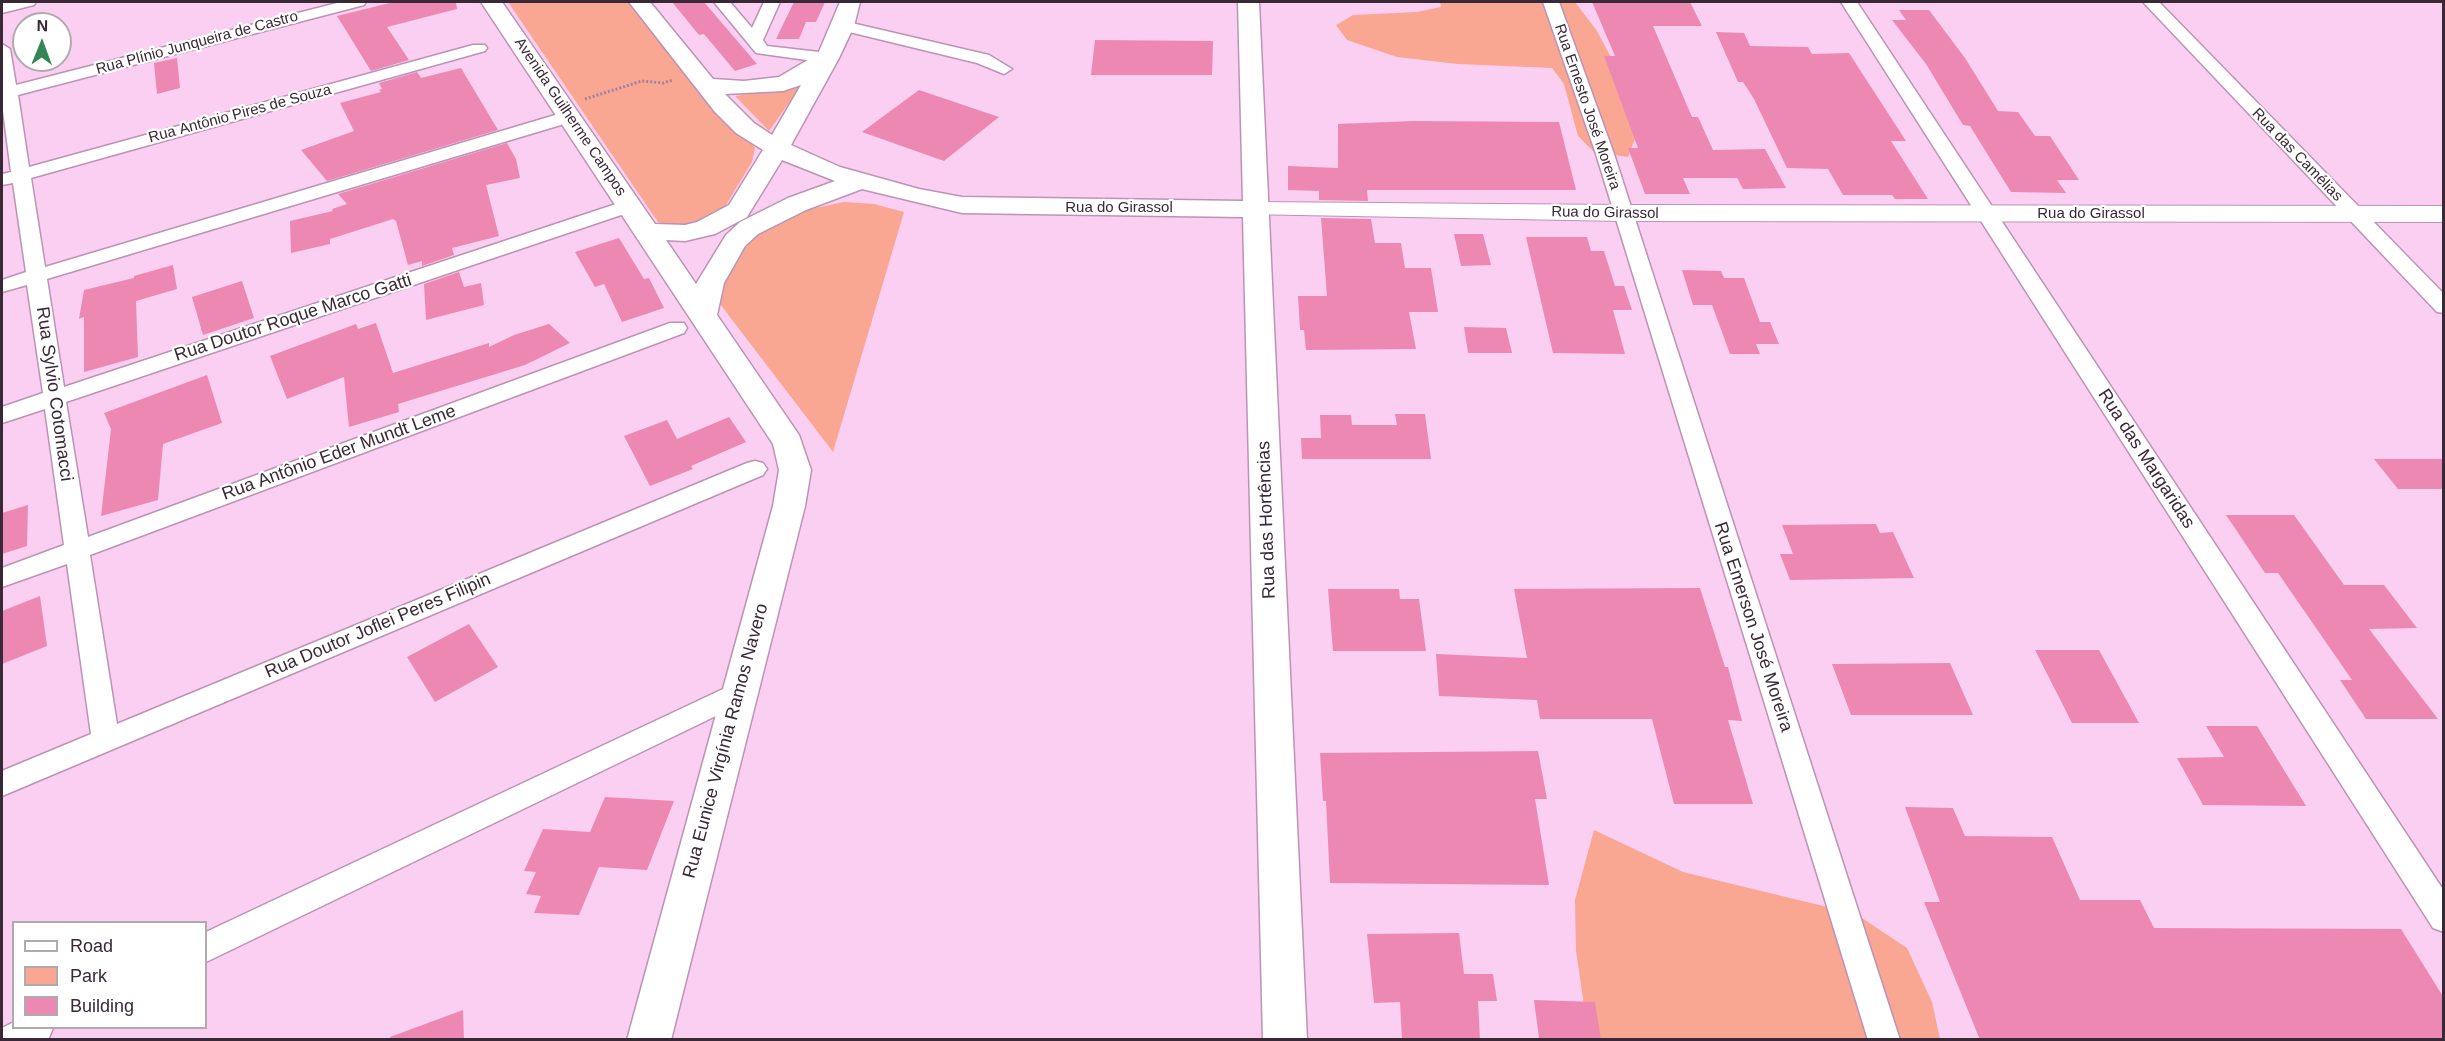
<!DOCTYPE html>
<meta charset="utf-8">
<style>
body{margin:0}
#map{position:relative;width:2445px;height:1041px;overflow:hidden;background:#fbcff1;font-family:Arial,sans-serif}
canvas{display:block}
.frame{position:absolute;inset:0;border:3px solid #392835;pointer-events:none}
.legend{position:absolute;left:12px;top:921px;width:195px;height:108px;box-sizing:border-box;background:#fff;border:2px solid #b0a9ae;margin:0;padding:8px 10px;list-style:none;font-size:18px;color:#392835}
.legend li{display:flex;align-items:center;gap:12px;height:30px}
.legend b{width:30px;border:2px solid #b0a9ae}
.north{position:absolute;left:12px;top:12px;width:60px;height:60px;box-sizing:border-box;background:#fff;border:2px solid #b0a9ae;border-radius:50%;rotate:1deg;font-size:16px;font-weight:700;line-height:24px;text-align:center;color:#392835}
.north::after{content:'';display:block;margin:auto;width:21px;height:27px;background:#368554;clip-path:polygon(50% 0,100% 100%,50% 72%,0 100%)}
</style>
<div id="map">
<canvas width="2445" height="1041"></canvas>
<div class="frame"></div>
<ul class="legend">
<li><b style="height:8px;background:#fff"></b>Road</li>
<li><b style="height:16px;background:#f9a793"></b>Park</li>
<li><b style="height:16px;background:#ed88b3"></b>Building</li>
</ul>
<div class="north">N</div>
</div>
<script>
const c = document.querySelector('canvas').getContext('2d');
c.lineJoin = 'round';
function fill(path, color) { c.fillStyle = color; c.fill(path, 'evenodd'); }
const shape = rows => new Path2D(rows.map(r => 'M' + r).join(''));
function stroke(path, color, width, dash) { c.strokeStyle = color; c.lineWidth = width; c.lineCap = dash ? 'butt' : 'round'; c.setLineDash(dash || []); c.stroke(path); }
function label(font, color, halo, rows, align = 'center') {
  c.font = font + ' Arial,sans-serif'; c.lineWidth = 4.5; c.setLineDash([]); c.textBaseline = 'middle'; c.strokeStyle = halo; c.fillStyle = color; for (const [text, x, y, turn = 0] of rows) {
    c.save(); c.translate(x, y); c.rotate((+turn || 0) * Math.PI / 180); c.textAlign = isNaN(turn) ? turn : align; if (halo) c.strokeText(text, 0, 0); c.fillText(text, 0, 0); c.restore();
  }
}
fill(shape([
 [508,2,634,2,755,148,752,162,721,213,695,227,672,229,658,222],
 [1440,2,1575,2,1597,31,1616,67,1635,139,1628,157,1594,152,1578,136,1564,84,1552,68,1458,64,1397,57,1347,40,1336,25,1353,15,1417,12,1441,7],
 [801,86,769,131,735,96],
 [844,202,874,204,904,212,833,452,717,300,724,275,738,251,754,237,784,219,811,209],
 [1594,830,1683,872,1856,914,1907,948,1932,1002,1940,1039,1589,1039,1576,951,1575,900]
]), '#f9a793');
fill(shape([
 [394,2,456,2,457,9,387,27,409,60,371,71,337,16],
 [672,2,704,2,757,64,735,71,704,34,699,35],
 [794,2,825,2,816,22,806,22,799,39,776,39],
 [1592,2,1690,2,1702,26,1653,26,1692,117,1698,117,1713,150,1765,149,1786,188,1743,189,1737,178,1683,178,1690,194,1645,194,1628,148,1638,148,1604,56,1615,56],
 [1899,10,1929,10,1965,58,1998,111,2018,112,2035,136,2050,136,2079,180,2057,180,2066,193,2011,192,1970,126,1963,125,1926,64,1892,20,1906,20],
 [1716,32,1744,33,1750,46,1808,47,1812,54,1849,53,1906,141,1891,141,1928,199,1895,199,1892,195,1843,195,1828,169,1787,168,1754,99,1743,82,1738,82],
 [1095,40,1213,41,1212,75,1091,75],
 [177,58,180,88,157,94,154,63],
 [461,68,498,130,327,181,301,150,354,131,340,103,381,92,379,90,382,89,379,83,417,72,421,78],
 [919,90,999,117,944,161,862,132],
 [1413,121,1559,122,1576,190,1367,190,1368,201,1319,200,1319,191,1288,190,1288,166,1338,168,1338,124],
 [507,143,516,159,520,178,486,185,499,236,452,248,454,255,422,266,422,261,408,265,396,221,393,219,330,239,330,244,291,253,290,221,333,211,332,209,347,204,338,194],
 [1321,218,1371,219,1375,243,1401,243,1405,268,1431,268,1438,312,1409,312,1416,349,1306,350,1304,330,1300,330,1298,296,1327,296],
 [1454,234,1483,234,1491,265,1461,266],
 [1526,237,1587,237,1591,251,1604,251,1615,286,1624,286,1632,310,1613,310,1625,354,1553,353],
 [619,238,644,279,649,278,664,308,622,322,604,284,595,287,575,252],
 [173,265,177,289,136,301,138,357,84,372,84,317,79,319,84,290,134,278,134,276],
 [1682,270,1721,271,1724,278,1744,278,1760,322,1770,322,1779,344,1756,344,1760,354,1730,354,1712,305,1693,305],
 [459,272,464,287,481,283,484,305,426,320,424,284],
 [242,281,254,318,203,335,192,297],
 [376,323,393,373,489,343,489,347,514,335,549,324,570,343,525,365,398,404,399,412,349,427,344,377,287,399,270,356,356,324,358,329],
 [1464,327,1506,328,1512,353,1468,353],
 [207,375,222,423,163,444,158,500,101,516,111,429,104,413],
 [1395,414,1425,414,1431,459,1302,459,1301,438,1321,438,1320,415,1351,415,1352,425,1397,425],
 [729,417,746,442,691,466,693,469,650,486,624,436,667,420,677,439],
 [2374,459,2444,459,2444,489,2398,489],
 [28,505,27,546,2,554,2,513],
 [2226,515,2294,515,2344,585,2384,585,2417,628,2369,629,2438,719,2366,719,2340,680,2352,680,2278,573,2265,573],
 [1876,524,1880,533,1893,532,1914,578,1790,580,1780,554,1793,554,1782,525],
 [1700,588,1725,667,1728,667,1742,721,1728,720,1753,804,1674,804,1652,719,1540,719,1537,700,1439,696,1436,654,1527,658,1514,589],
 [1328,589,1399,589,1400,599,1419,599,1426,651,1333,651],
 [40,596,47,646,2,664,2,611],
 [469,624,498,667,435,702,407,657],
 [2035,650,2099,650,2139,723,2072,723],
 [1950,663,1973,715,1851,715,1832,664],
 [2206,726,2257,726,2306,806,2203,805,2177,758,2224,757],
 [1538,751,1547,799,1535,799,1549,885,1330,883,1326,801,1323,801,1320,753],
 [605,797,674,801,647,870,599,867,579,915,534,913,541,896,526,894,536,872,524,871,543,829,590,832],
 [1905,807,1953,808,1965,836,2052,837,2080,900,2140,900,2154,928,2401,929,2444,998,2444,1040,1980,1040,1924,902,1940,902],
 [1459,933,1464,974,1493,974,1497,1001,1478,1001,1480,1040,1402,1040,1400,1002,1374,1003,1367,934],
 [1534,1000,1595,1002,1601,1040,1539,1038],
 [463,1010,464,1040,391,1040,390,1037]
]), '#ed88b3');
const minor = shape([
 [10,2,36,2,34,5,2,13,2,3,10,2],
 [341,2,366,2,364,5,18,95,29,167,473,45,485,45,487,48,485,51,31,178,45,267,562,113,568,112,577,117,574,121,47,279,64,387,622,202,629,200,638,206,636,210,66,402,88,537,670,323,684,323,687,328,684,333,90,555,117,724,747,463,755,461,763,463,767,469,763,475,2,796,2,771,91,734,67,564,2,587,2,568,64,545,45,409,2,423,2,407,43,393,27,285,2,292,2,280,26,272,13,183,2,185,2,174,11,172,2,103,2,44,10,49,16,85,341,2],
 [714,2,730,2,752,28,764,2,780,2,763,40,767,46,828,53,836,58,828,63,756,53,714,2],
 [1543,2,1559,2,1614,154,1900,1040,1868,1040,1596,154,1543,2],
 [1841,2,1857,2,2444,891,2444,932,2433,928,1841,2],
 [2143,2,2159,2,2444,294,2444,313,2437,312,2143,2],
 [843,21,989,55,1012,69,1004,74,977,63,837,29,835,26,843,21],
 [738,682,747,685,751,693,747,701,206,962,206,932,738,682],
 [14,1022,14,1028,53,1028,48,1040,2,1040,2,1028,14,1022]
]);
const tertiary = shape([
 [1254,202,1622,205,2444,206,2444,222,1622,221,1245,214,1242,209,1245,204,1254,202]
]);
const secondary = shape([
 [481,2,502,2,655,224,685,225,697,222,729,205,763,150,736,133,715,112,629,2,650,2,713,79,744,81,779,77,818,54,840,2,860,2,854,26,839,58,791,145,840,167,919,189,962,197,1243,201,1238,2,1259,2,1307,1040,1263,1040,1243,217,962,213,862,189,806,210,758,234,745,246,724,283,717,315,799,435,811,470,805,506,671,1040,627,1040,773,506,779,470,773,444,481,2],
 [801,85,772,135,754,123,725,94,783,91,801,85],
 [782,160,835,181,788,198,740,222,726,235,696,284,666,240,685,241,715,234,747,217,782,160]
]);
stroke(minor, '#bc93b4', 3);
stroke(tertiary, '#bc93b4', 2);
stroke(secondary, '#bc93b4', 3);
stroke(shape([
 [585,99,642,81,663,83,673,80]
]), '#a2829b', 3, [2, 2]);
fill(minor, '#fff');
fill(tertiary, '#fff');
fill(secondary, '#fff');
label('15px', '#392835', '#fff', [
 ["Rua Plínio Junqueira de Castro",197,43,-15],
 ["Rua Ernesto José Moreira",1587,107,71],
 ["Rua Antônio Pires de Souza",240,114,-15],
 ["Avenida Guilherme Campos",570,117,56],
 ["Rua das Camélias",2297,155,46],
 ["Rua do Girassol",1119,208],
 ["Rua do Girassol",1605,213,1],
 ["Rua do Girassol",2091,214]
]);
label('18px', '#392835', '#fff', [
 ["Rua Doutor Roque Marco Gatti",293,318,-18],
 ["Rua Sylvio Cotomacci",54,394,82],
 ["Rua Antônio Eder Mundt Leme",339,453,-20],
 ["Rua das Margaridas",2146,459,57],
 ["Rua das Hortências",1267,520,-92],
 ["Rua Doutor Joflei Peres Filipin",378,626,-23],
 ["Rua Emerson José Moreira",1753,627,72],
 ["Rua Eunice Virgínia Ramos Navero",726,741,-75]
]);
</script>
